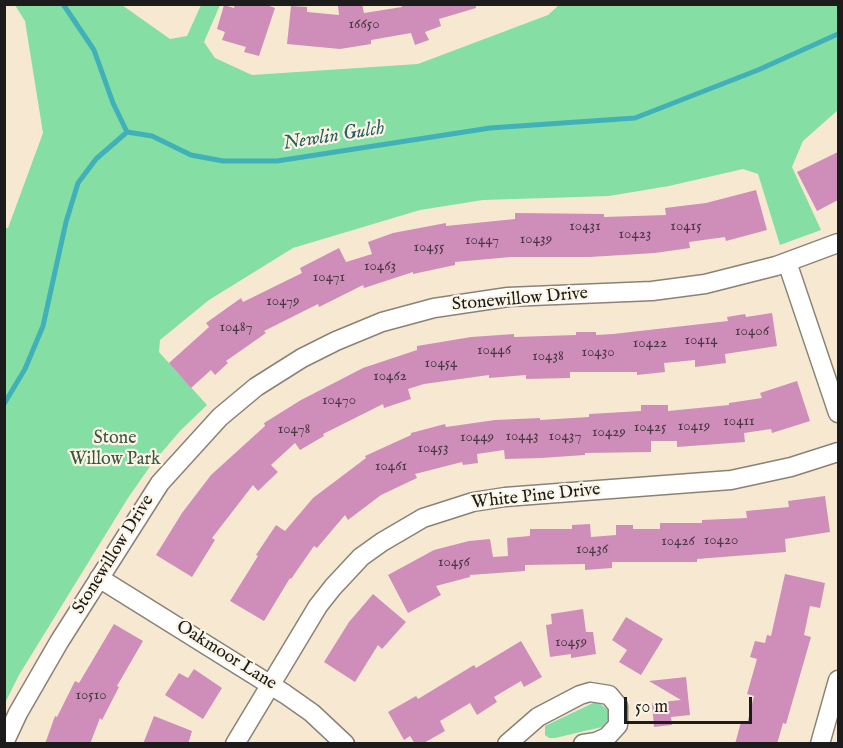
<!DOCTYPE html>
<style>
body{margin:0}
#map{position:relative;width:843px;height:748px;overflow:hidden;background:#f7e9d1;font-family:"IM FELL English",serif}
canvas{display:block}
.frame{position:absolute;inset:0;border:6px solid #1c1c1c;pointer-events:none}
.scale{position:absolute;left:624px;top:697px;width:128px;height:27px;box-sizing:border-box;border:3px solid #1c1c1c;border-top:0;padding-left:8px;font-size:18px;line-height:21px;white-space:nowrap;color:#1c1c1c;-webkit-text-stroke:4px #fcf5e5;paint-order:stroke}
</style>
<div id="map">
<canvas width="843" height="748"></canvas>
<div class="frame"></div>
<div class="scale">50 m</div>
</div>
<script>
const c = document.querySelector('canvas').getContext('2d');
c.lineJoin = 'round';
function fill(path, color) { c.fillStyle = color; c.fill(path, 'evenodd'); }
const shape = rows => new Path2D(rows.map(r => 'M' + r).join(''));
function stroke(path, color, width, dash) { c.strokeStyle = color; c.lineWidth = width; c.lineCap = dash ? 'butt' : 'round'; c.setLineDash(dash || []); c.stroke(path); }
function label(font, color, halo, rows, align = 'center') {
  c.font = font + ' "IM FELL English",serif'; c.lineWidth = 4.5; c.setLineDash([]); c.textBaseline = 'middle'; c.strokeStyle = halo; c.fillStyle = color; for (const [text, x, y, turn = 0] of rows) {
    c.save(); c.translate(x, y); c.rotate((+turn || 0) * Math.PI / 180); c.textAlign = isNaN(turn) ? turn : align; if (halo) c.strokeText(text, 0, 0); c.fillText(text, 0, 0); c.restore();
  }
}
fill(shape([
 [15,5,122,5,170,39,187,36,201,5,220,5,204,42,215,58,252,75,418,64,548,15,559,5,838,5,838,110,803,141,792,167,821,230,780,245,758,174,743,169,669,186,609,196,483,200,420,210,293,248,209,300,160,340,159,352,207,405,180,431,151,465,128,498,19,675,5,703,5,228,8,228,43,133,25,21],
 [593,703,599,703,608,710,608,720,602,727,555,738,549,738,545,735,545,726]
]), '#85dea3');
stroke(shape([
 [63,4,94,50,113,103,127,132],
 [4,404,25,369,43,326,66,222,78,183,96,159,127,132,152,136,191,155,223,161,277,161,490,128,635,118,758,70,838,34]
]), '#40b1b9', 5);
fill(shape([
 [235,4,264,4,275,8,259,56,244,52,246,47,222,40,225,32,217,29,224,5,234,8],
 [347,4,362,4,364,13,402,7,401,4,475,4,476,8,439,19,441,26,425,32,429,40,415,45,411,33,371,40,371,44,340,49,287,44,291,6,307,7,307,12,339,15,338,6],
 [838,152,838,200,817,211,797,172],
 [756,190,767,230,726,241,725,237,689,242,690,248,655,253,590,257,511,257,455,262,455,265,413,274,413,272,364,288,363,285,319,307,318,304,264,331,266,333,226,361,228,363,215,375,211,370,191,388,169,363,209,327,206,323,241,298,243,302,302,273,300,268,339,248,346,262,372,254,368,242,393,233,446,223,446,226,515,219,515,213,604,214,604,217,666,215,665,208,706,203],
 [772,313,777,346,725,354,726,363,695,367,695,360,664,363,665,372,637,375,637,372,570,372,570,378,526,379,526,375,489,378,489,375,424,384,408,389,411,399,384,408,383,404,323,434,324,436,300,450,295,443,271,465,278,472,258,491,253,485,212,538,215,540,192,577,156,555,182,513,211,475,265,426,264,423,301,400,363,368,417,350,417,346,471,337,514,334,514,337,576,335,576,332,596,332,596,335,613,334,728,321,727,317,745,314,746,317],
 [797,381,810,421,772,433,771,429,744,433,745,442,677,447,677,441,651,441,651,452,585,453,585,455,541,458,505,459,504,450,477,454,478,463,463,465,462,462,415,474,417,478,381,495,348,520,345,515,317,548,314,546,291,579,290,578,264,621,230,601,258,556,256,555,276,525,285,531,313,498,366,458,365,456,411,435,411,433,445,424,446,427,495,420,540,418,540,420,589,417,589,414,641,411,641,405,668,405,668,411,729,405,729,403,762,398,760,393],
 [825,496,830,532,785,539,786,552,697,559,697,562,612,562,612,568,585,570,585,564,525,565,525,571,470,575,470,577,436,586,441,595,408,613,388,575,434,550,469,541,490,539,493,557,508,556,507,538,530,536,530,529,572,529,572,525,590,524,591,537,616,535,616,525,633,525,633,529,660,529,660,523,702,523,702,520,747,518,746,511,789,507,788,501],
 [785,574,825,583,820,608,810,606,804,635,811,637,786,724,783,723,777,744,735,744,741,722,747,724,754,696,747,694,757,659,750,657,755,641,765,643,767,635,771,636],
 [373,594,406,622,382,649,378,645,355,682,324,662,349,622],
 [583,609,586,632,593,632,596,654,571,658,571,654,550,657,546,625,552,624,551,614],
 [626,617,663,639,641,675,619,662,627,650,612,640],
 [114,624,143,641,117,686,119,687,102,720,100,718,90,744,45,744,55,716,57,717,75,681,79,683],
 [521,641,542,677,524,687,521,681,494,697,497,702,477,715,470,703,440,721,445,731,422,744,415,744,410,736,404,740,388,712,416,696,418,699,474,665,476,668],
 [194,669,222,688,203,719,165,695,179,673,188,678],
 [686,677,690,715,671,717,672,725,654,727,652,703,681,700,649,681],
 [154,716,192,731,188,744,143,744]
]), '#ce8eb9');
const minor = shape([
 [787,262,838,413],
 [99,578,285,694,312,713,345,744],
 [4,743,18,713,59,642,160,483,220,417,256,387,302,358,336,341,382,322,434,308,508,297,652,291,705,284,776,266,838,243],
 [235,744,318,606,333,587,361,557,382,542,423,518,473,502,505,497,731,480,791,467,838,452],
 [507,744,538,717,580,695,590,692,609,695,618,706,618,725,607,737,596,742,583,744],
 [820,744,838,680]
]);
stroke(minor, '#8a8276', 21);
stroke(minor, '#fff', 18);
label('15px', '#483843', null, [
 ["16650",364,25],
 ["10431",585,227],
 ["10415",686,227],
 ["10423",635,235],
 ["10439",536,240],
 ["10447",482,241],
 ["10455",429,248],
 ["10463",380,267],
 ["10471",329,278],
 ["10479",283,302],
 ["10487",236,328],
 ["10406",752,332],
 ["10414",701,341],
 ["10422",650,344],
 ["10446",494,351],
 ["10430",598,353],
 ["10438",548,357],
 ["10454",441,364],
 ["10462",390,377],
 ["10470",339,401],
 ["10411",739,422],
 ["10419",694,427],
 ["10425",650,428],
 ["10478",294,430],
 ["10429",609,433],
 ["10443",522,437],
 ["10437",565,437],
 ["10449",477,438],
 ["10453",433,449],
 ["10461",391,467],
 ["10420",721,541],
 ["10426",678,542],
 ["10436",592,550],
 ["10456",454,563],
 ["10459",571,643],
 ["10510",91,696]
]);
label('18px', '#1c1c1c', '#fcf5e5', [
 ["Stonewillow Drive",520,300,-5],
 ["White Pine Drive",536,497,-6],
 ["Stonewillow Drive",114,555,-58],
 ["Oakmoor Lane",226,656,32]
]);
label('18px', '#3c5644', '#fcf5e5', [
 ["Stone",115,439],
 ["Willow Park",115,460]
]);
label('italic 20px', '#2c5f63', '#fcf5e5', [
 ["Newlin Gulch",334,137,-9]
]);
</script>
